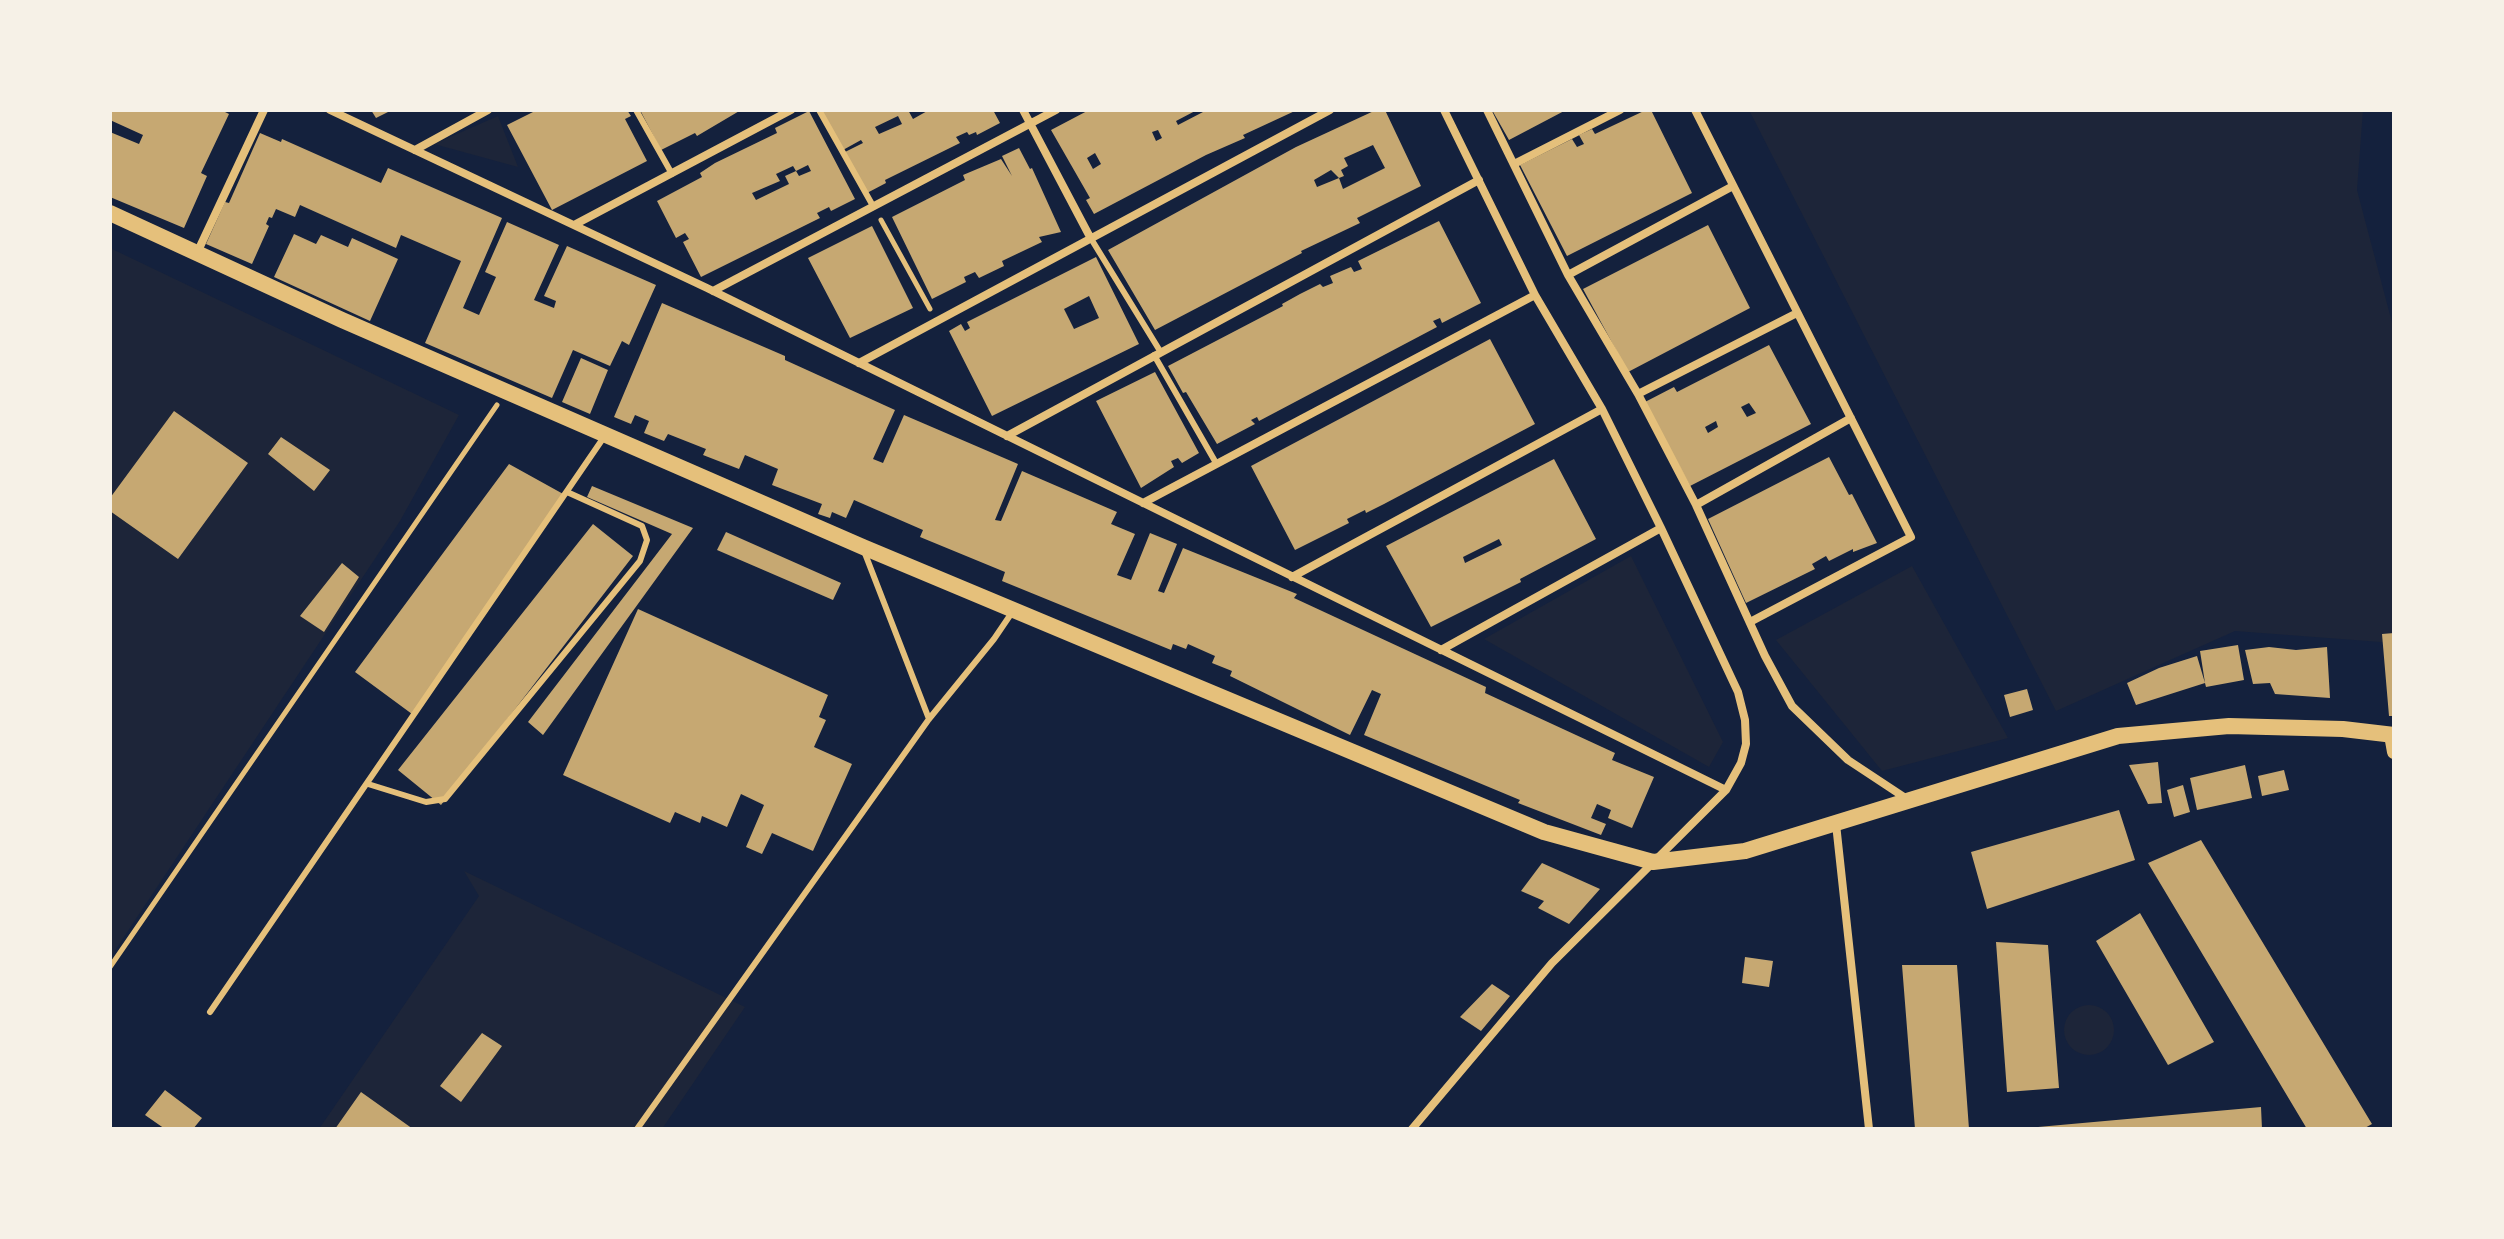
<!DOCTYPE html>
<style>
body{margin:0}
#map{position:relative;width:2504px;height:1239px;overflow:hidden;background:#14213d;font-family:"Exo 2",sans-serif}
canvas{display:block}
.frame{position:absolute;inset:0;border:112px solid #f6f1e7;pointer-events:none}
</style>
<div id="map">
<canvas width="2504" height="1239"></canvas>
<div class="frame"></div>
</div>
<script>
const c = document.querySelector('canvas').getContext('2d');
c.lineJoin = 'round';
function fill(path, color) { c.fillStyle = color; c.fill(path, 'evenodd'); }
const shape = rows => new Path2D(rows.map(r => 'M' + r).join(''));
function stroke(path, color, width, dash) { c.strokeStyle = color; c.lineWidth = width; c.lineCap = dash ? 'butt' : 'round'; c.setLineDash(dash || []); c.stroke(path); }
fill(shape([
 [1749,110,2363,110,2357,190,2394,330,2394,643,2235,631,2056,711],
 [498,116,518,167,434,144],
 [110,248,459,415,400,521,110,958],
 [1631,556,1723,742,1709,767,1484,639],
 [1912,566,2008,738,1882,771,1776,640],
 [464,871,745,1007,662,1129,319,1129,479,896],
 '2064 1030a25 25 0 1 1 50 0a25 25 0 1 1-50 0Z'
]), '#1d2539');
fill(shape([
 [110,110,221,110,229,114,201,173,207,176,184,228,110,197,110,132,139,144,143,135,110,120],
 [371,110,392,110,376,118],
 [537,110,627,110,631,116,625,119,647,161,552,210,507,125],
 [640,110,741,110,697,136,695,133,661,150],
 [821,110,908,110,913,119,929,110,993,110,1000,123,977,135,976,132,969,135,967,132,956,137,960,143,885,180,886,183,867,193,845,152,863,143,861,140,843,150],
 [898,116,902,124,879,134,875,127],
 [1089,110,1091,112,1095,110,1197,110,1176,121,1178,125,1203,112,1202,110,1297,110,1243,135,1245,138,1206,155,1094,214,1086,200,1090,198,1051,130],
 [1158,130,1162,138,1156,141,1152,132],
 [1095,153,1101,164,1093,169,1087,158],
 [1376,110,1385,110,1421,186,1357,218,1360,223,1301,251,1302,253,1155,330,1108,250,1296,147],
 [1373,145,1385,168,1343,189,1339,178,1317,187,1314,180,1331,170,1339,178,1344,176,1341,170,1348,166,1344,158],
 [1492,110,1566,110,1509,140],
 [1646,110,1651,110,1692,193,1567,256,1520,165,1572,139,1577,147,1584,144,1579,135,1592,129,1595,134],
 [809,111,855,199,831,211,829,207,817,213,820,218,701,277,683,242,689,239,685,233,676,238,657,201,702,177,700,173,715,163,777,133,775,128],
 [808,165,811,171,799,176,796,171,785,176,789,184,756,200,752,193,780,181,776,174,793,166,796,171],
 [260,133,281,142,282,139,381,183,388,168,502,218,463,308,479,315,496,277,485,272,507,222,559,245,534,300,554,308,556,301,544,296,567,246,656,285,629,345,622,341,610,366,573,350,552,398,425,343,461,261,401,235,396,248,300,205,295,217,276,209,272,218,269,217,266,224,269,226,252,264,206,244,225,202,229,203],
 [1019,148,1030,169,1032,168,1061,232,1039,237,1042,242,1002,261,1004,266,979,278,975,272,964,277,966,282,932,299,892,217,965,180,963,175,1001,159,1012,176,1002,156],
 [1439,221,1481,303,1442,323,1440,318,1433,321,1437,327,1259,421,1257,417,1251,420,1255,424,1217,444,1186,392,1183,393,1168,366,1283,306,1282,304,1300,294,1320,284,1323,287,1333,283,1330,276,1351,267,1354,272,1362,269,1358,261],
 [1708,225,1750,308,1628,372,1583,289],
 [872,226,913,308,850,338,808,258],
 [294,234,316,244,321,235,348,247,352,238,398,259,370,321,274,277],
 [1096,257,1139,344,992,416,949,331,961,324,965,331,970,328,967,322],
 [1089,296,1099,318,1074,329,1064,309],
 [662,303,785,356,785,360,895,410,873,459,883,463,904,415,1018,464,995,520,1001,521,1022,471,1117,512,1111,524,1135,534,1117,575,1131,580,1150,533,1177,544,1158,591,1164,593,1183,548,1297,594,1294,598,1486,687,1485,693,1615,753,1612,760,1654,777,1632,828,1608,818,1611,810,1597,804,1591,818,1606,824,1601,835,1518,803,1520,800,1364,735,1381,694,1372,690,1350,735,1230,676,1232,671,1212,663,1215,656,1188,644,1186,649,1173,644,1171,650,1002,581,1005,572,920,537,923,530,854,500,846,518,832,512,830,518,818,514,822,504,772,485,778,469,745,455,739,469,703,455,706,449,668,434,664,441,644,433,649,421,635,415,631,424,614,417],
 [1490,339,1535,424,1384,504,1366,513,1365,510,1347,519,1349,523,1295,550,1251,466],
 [1769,345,1811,424,1690,486,1645,402,1674,387,1677,392],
 [1749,403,1756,413,1747,417,1741,407],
 [1716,421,1718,427,1708,433,1705,427],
 [581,358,608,370,590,414,562,402],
 [1155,372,1199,453,1182,463,1178,458,1171,461,1174,467,1141,488,1096,401],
 [174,411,248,463,178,559,110,511,110,498],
 [281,437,330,470,314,491,268,454],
 [1829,457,1849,495,1852,494,1877,543,1853,552,1853,549,1829,561,1826,556,1812,564,1815,569,1746,603,1708,519],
 [1554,459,1596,539,1520,579,1521,582,1431,627,1386,546],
 [1499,539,1502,545,1465,563,1463,557],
 [509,464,565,495,412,714,355,672],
 [592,486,693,528,543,735,528,722,672,534,587,497],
 [593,524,633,556,441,805,398,770],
 [726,532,841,583,833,600,717,550],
 [342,563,359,577,324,632,300,616],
 [638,609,828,695,819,717,826,720,814,747,852,764,813,851,772,833,762,854,746,847,764,805,741,794,727,827,702,816,700,823,675,812,670,823,563,775],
 [2394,633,2394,716,2389,716,2382,634],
 [2238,645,2244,680,2206,687,2205,683,2136,705,2127,683,2159,668,2197,656,2205,683,2200,651],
 [2269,647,2296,650,2327,647,2330,698,2275,694,2270,683,2253,684,2245,650],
 [2027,689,2033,710,2010,717,2004,695],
 [2158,762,2162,803,2148,804,2129,765],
 [2245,765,2252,798,2197,810,2190,778],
 [2284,770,2289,790,2262,796,2258,776],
 [2183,785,2190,812,2174,817,2167,790],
 [2119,810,2135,860,1987,909,1971,852],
 [2201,840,2372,1124,2363,1129,2307,1129,2148,863],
 [1542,863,1600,889,1569,924,1538,908,1544,901,1521,891],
 [2140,913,2214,1042,2168,1065,2096,941],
 [1996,942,2048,945,2059,1088,2007,1092],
 [1745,957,1773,961,1769,987,1742,983],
 [1902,965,1957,965,1969,1129,1915,1129],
 [1492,984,1510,996,1481,1031,1460,1017],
 [482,1033,502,1046,461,1102,440,1086],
 [165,1090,202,1118,193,1129,165,1129,145,1115],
 [361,1092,413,1129,335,1129],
 [2261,1107,2262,1129,2038,1129,2038,1127]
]), '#c6a872');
stroke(shape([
 [881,220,930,309],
 [110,967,497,405]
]), '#e5c07b', 5);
stroke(shape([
 [636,110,672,174],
 [819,110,873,206],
 [1090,237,1160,351],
 [1154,355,1216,463],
 [864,551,929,719],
 [368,784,426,802,445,799,640,561,647,540,642,526,567,492],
 [210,1012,604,437],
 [637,1129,929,719,994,639,1013,611]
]), '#e5c07b', 6);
stroke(shape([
 [330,110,707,288,1726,790],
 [1023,110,1090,237],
 [1487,110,1568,275,1638,394,1696,505,1765,656,1792,706,1848,760,1907,799],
 [1695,110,1911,537,1750,622],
 [415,150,488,110],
 [1514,164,1620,110],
 [574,225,791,110],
 [197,253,264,110],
 [1568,275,1733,186],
 [713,291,1056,110],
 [859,363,1330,110],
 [1638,394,1797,313],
 [1007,436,1479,180],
 [1143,503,1535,295],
 [1696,505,1851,418],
 [1292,577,1602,409],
 [1441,650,1661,528],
 [1836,824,1869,1129],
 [1412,1129,1552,963,1726,790,1741,763,1746,744,1745,720,1738,692,1661,528,1602,409,1535,295,1444,110]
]), '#e5c07b', 8);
stroke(shape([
 [2391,735,2394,752]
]), '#e5c07b', 14);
stroke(shape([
 [110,213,342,320,863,547,1544,832,1653,862,1745,851,2118,736,2229,726,2343,729,2394,735]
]), '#e5c07b', 16);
</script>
